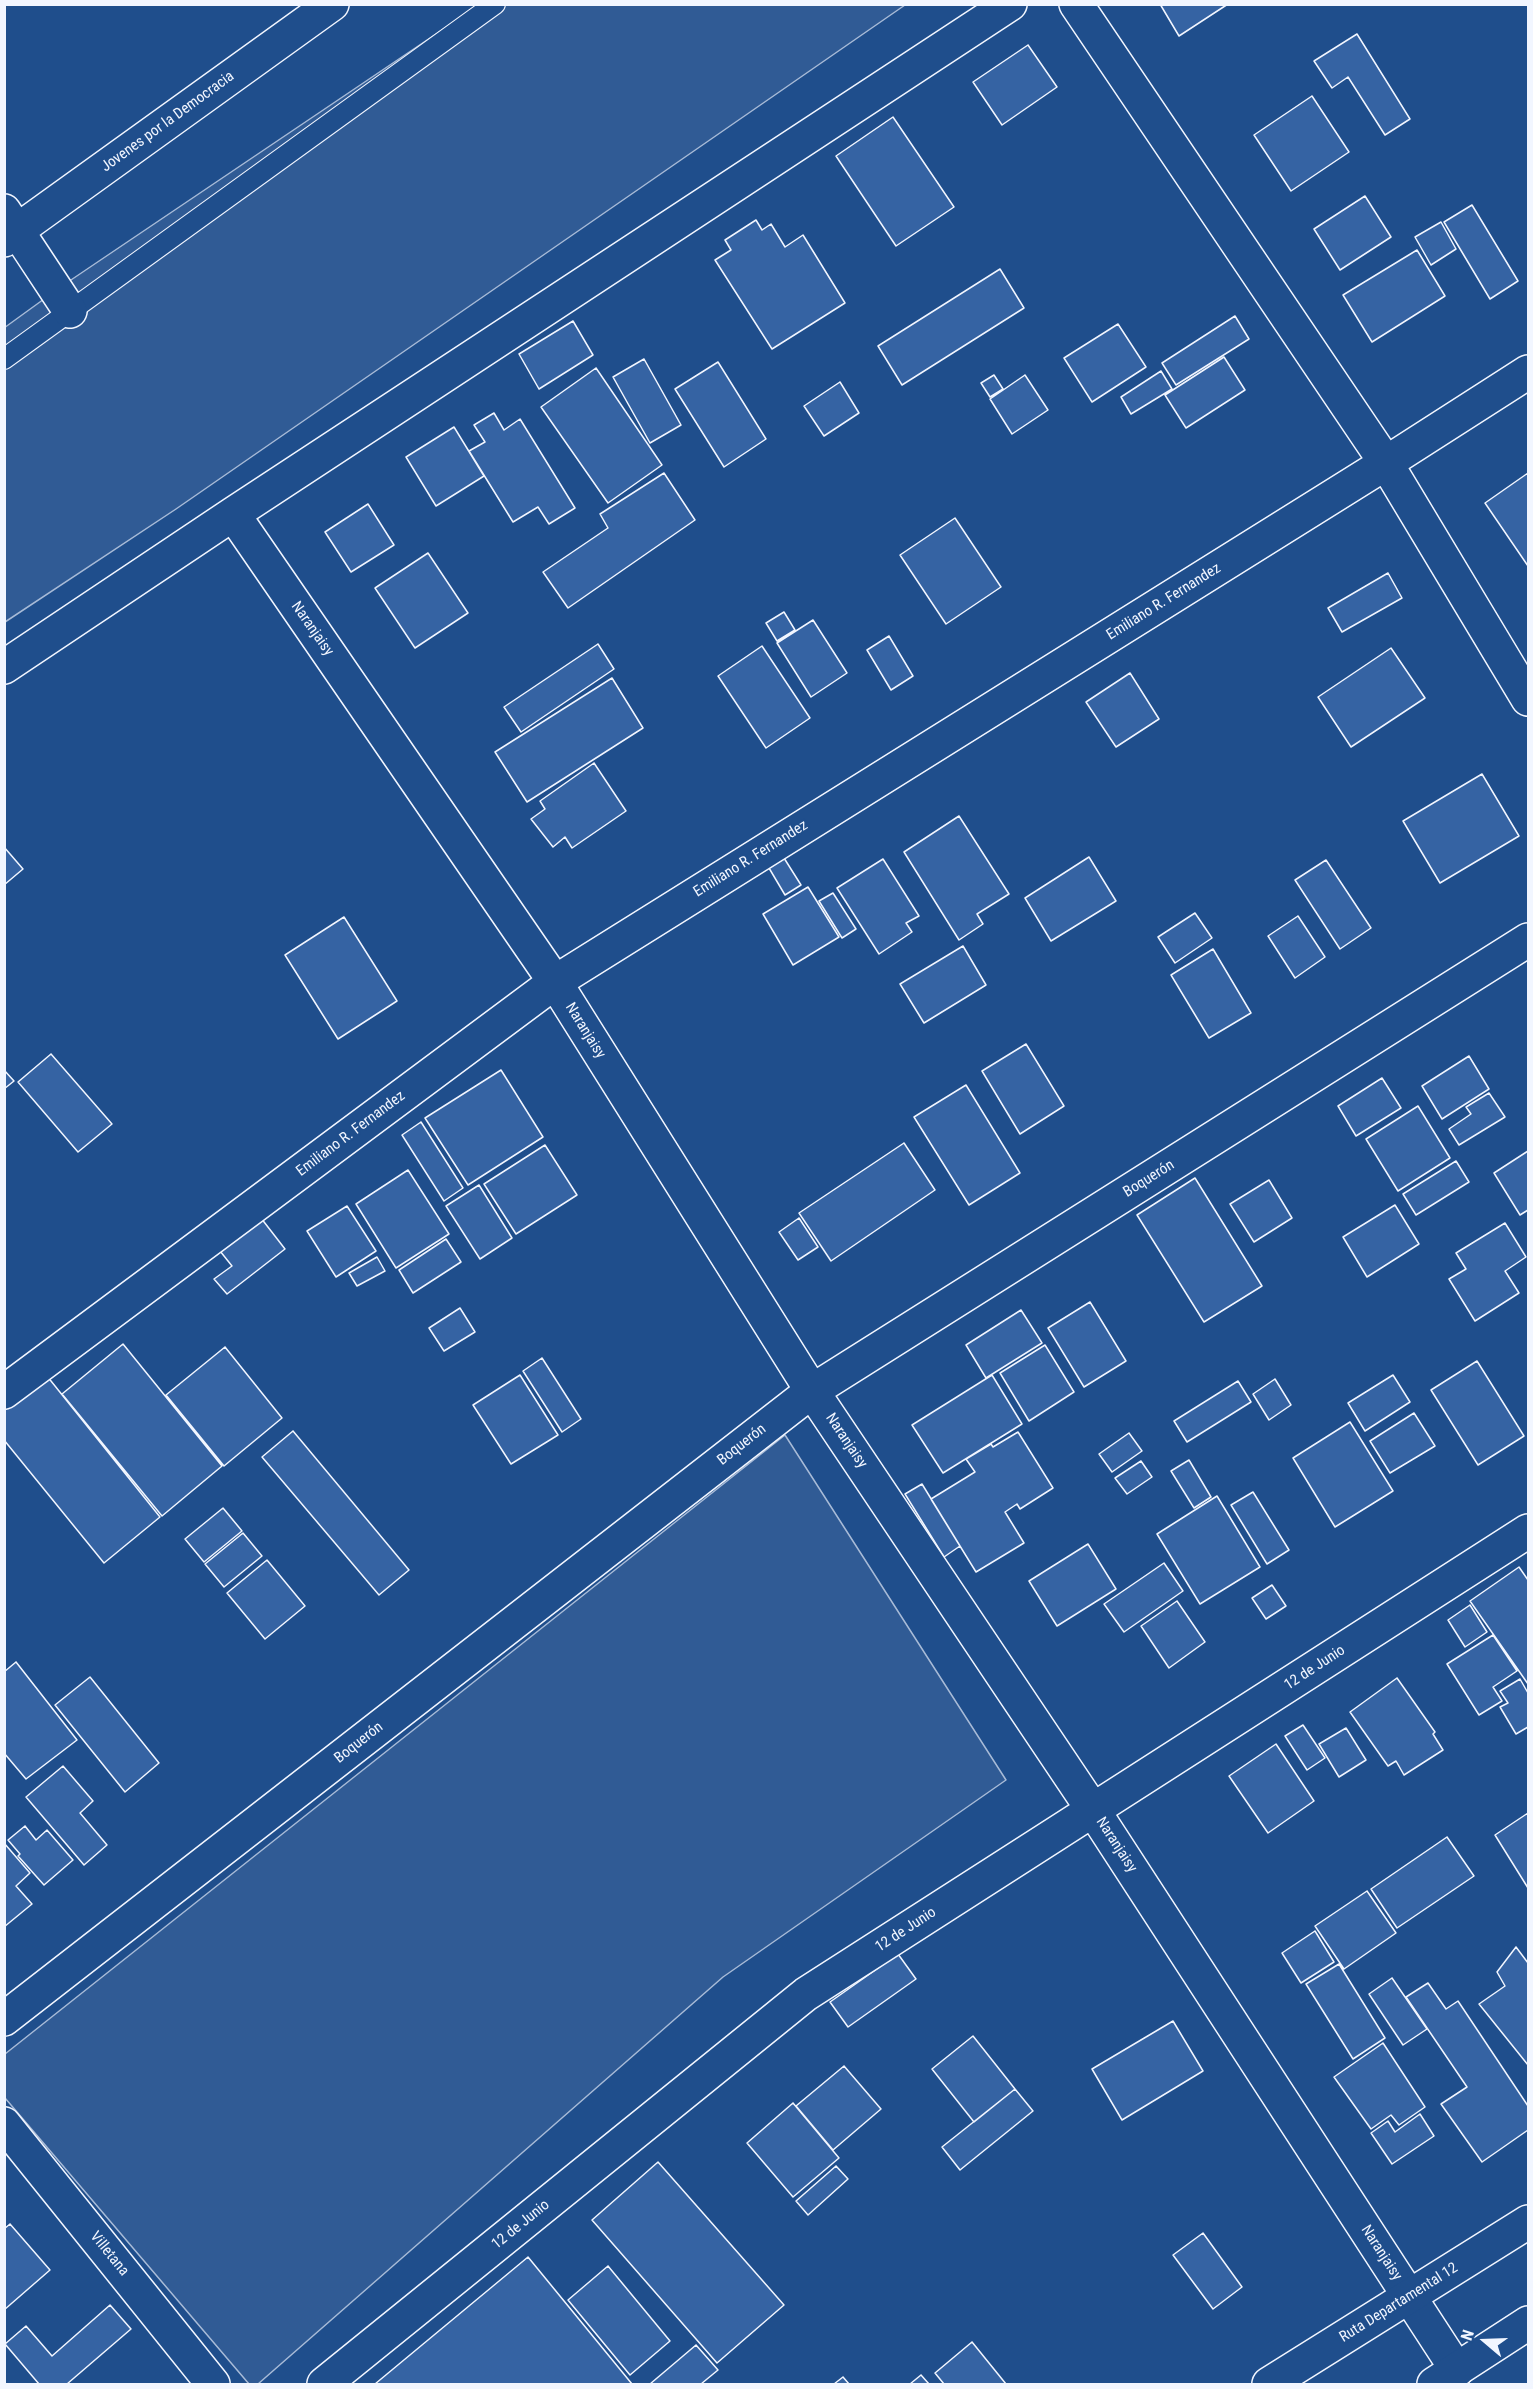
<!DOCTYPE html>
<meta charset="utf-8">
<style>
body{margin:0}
#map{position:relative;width:1533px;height:2389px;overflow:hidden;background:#1f4e8c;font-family:"Roboto Condensed",sans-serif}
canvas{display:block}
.frame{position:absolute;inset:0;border:6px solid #f2f6ff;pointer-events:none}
.north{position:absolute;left:1455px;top:2311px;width:60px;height:60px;-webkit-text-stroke:4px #1f4e8c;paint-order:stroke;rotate:289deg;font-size:16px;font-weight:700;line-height:24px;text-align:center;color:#f2f6ff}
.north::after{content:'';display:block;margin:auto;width:21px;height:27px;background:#f2f6ff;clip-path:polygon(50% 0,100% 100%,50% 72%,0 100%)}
</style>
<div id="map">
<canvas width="1533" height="2389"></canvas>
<div class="frame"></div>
<div class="north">N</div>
</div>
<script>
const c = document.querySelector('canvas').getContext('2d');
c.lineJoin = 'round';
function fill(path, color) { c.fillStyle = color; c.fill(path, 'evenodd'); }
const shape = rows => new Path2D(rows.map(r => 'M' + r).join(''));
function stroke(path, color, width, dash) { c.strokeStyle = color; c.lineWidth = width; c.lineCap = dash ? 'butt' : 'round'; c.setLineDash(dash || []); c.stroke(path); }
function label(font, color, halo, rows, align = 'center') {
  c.font = font + ' "Roboto Condensed",sans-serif'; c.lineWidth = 4.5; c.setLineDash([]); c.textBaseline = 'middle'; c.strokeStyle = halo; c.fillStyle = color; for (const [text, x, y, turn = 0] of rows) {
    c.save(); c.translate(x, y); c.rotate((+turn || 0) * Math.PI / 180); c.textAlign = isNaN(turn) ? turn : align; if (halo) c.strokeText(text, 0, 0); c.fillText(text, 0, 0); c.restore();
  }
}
const built = shape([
 [479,5,905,5,176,509,5,622,4,328,62,286,479,5],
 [785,1435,1006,1780,723,1977,258,2384,249,2384,5,2098,5,2054,785,1435]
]);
fill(built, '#305b95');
stroke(built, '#a8bbd7', 1.5);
const building = shape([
 [1160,4,1228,4,1179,36,1160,4],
 [1357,34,1410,119,1385,135,1348,77,1332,88,1314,61,1357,34],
 [1028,45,1057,87,1002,125,973,82,1028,45],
 [1312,96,1349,152,1291,191,1254,135,1312,96],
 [893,117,954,207,896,246,836,156,893,117],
 [1365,196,1391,237,1340,270,1314,229,1365,196],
 [1472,205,1518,281,1490,299,1444,222,1472,205],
 [756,220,762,230,771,224,785,247,803,235,845,303,772,349,715,260,731,250,725,240,756,220],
 [1441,222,1456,249,1431,265,1415,237,1441,222],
 [1417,250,1445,296,1372,342,1343,295,1417,250],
 [1000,269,1024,308,902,385,878,346,1000,269],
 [1235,316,1249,339,1176,385,1162,363,1235,316],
 [573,321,593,355,539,389,519,354,573,321],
 [1118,324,1146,367,1092,402,1064,358,1118,324],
 [1224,357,1245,390,1186,428,1165,395,1224,357],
 [644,359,681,425,650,443,613,377,644,359],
 [718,362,766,439,724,467,675,389,718,362],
 [596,368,662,465,608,503,541,407,596,368],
 [1161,371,1172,389,1131,414,1121,397,1161,371],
 [994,375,1003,389,990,397,981,383,994,375],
 [1025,375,1048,410,1012,434,990,399,1025,375],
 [840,382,859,413,824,436,804,406,840,382],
 [494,413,504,430,520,419,575,508,549,524,538,507,513,522,469,451,485,442,474,425,494,413],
 [454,427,484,476,436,506,406,457,454,427],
 [664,473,695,520,568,608,543,572,608,528,600,514,664,473],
 [1528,473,1528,566,1485,503,1528,473],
 [368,504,394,545,351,572,325,532,368,504],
 [955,518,1001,587,946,624,900,555,955,518],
 [428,553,468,613,415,648,375,588,428,553],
 [1388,573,1402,598,1342,632,1328,608,1388,573],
 [784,612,795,630,777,641,766,623,784,612],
 [813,620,847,673,811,697,777,643,813,620],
 [889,636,913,676,891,690,867,650,889,636],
 [598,644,614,669,521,732,504,707,598,644],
 [762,646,810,718,766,748,718,676,762,646],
 [1391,648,1425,698,1351,747,1318,697,1391,648],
 [1130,673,1159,719,1116,747,1086,702,1130,673],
 [612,678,643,728,527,802,495,752,612,678],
 [594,763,626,811,572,848,565,837,553,847,531,819,545,809,540,801,594,763],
 [1482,774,1519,836,1440,883,1403,821,1482,774],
 [959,816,1009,894,977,914,983,924,959,940,904,852,959,816],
 [4,847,23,869,4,885,4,847],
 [1089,857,1116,901,1051,941,1025,898,1089,857],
 [784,858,801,885,785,895,769,868,784,858],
 [883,859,919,916,906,923,912,932,879,954,837,888,883,859],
 [1326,860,1371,928,1340,949,1295,880,1326,860],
 [808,887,839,937,793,965,763,914,808,887],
 [833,893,856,929,842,938,819,901,833,893],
 [1195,913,1212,938,1175,963,1158,937,1195,913],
 [1298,916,1325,957,1295,978,1268,936,1298,916],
 [344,917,397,1001,338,1039,285,955,344,917],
 [963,946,986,985,924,1023,900,984,963,946],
 [1213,949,1251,1013,1209,1038,1171,975,1213,949],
 [1026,1044,1064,1106,1020,1134,982,1071,1026,1044],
 [51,1054,112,1124,78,1152,18,1082,51,1054],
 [1469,1056,1489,1089,1442,1119,1422,1086,1469,1056],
 [4,1070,14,1081,4,1089,4,1070],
 [501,1070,543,1137,468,1185,425,1118,501,1070],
 [1382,1078,1401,1108,1356,1136,1338,1106,1382,1078],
 [966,1085,1020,1173,969,1205,914,1117,966,1085],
 [1489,1093,1505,1117,1459,1145,1449,1129,1471,1114,1466,1107,1489,1093],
 [1418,1106,1450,1158,1398,1191,1366,1139,1418,1106],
 [421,1122,463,1188,444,1201,402,1135,421,1122],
 [904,1143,935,1190,831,1261,799,1213,904,1143],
 [545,1145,577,1195,516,1234,484,1184,545,1145],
 [1528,1151,1528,1210,1520,1215,1494,1173,1528,1151],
 [1456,1161,1469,1182,1416,1215,1403,1194,1456,1161],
 [408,1170,449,1234,396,1268,356,1204,408,1170],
 [1195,1178,1262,1286,1204,1322,1137,1215,1195,1178],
 [1269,1180,1292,1218,1254,1242,1230,1204,1269,1180],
 [479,1185,512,1238,480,1259,446,1206,479,1185],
 [1395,1205,1419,1244,1367,1277,1343,1237,1395,1205],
 [347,1206,376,1251,336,1277,307,1231,347,1206],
 [254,1209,285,1249,227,1294,214,1279,232,1266,212,1241,254,1209],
 [799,1218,818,1247,798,1260,779,1232,799,1218],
 [1505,1223,1526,1257,1505,1271,1519,1293,1475,1321,1449,1279,1466,1269,1456,1253,1505,1223],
 [446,1239,461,1262,413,1293,399,1270,446,1239],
 [377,1257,385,1271,357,1286,349,1273,377,1257],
 [1090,1302,1126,1361,1084,1387,1048,1328,1090,1302],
 [460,1308,475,1332,444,1351,429,1328,460,1308],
 [1021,1310,1042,1343,986,1378,966,1345,1021,1310],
 [123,1344,222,1466,162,1516,62,1394,123,1344],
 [1045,1345,1074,1392,1029,1421,1000,1373,1045,1345],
 [225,1347,282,1418,224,1466,166,1395,225,1347],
 [542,1358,581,1419,562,1432,523,1371,542,1358],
 [1477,1361,1524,1436,1478,1465,1431,1390,1477,1361],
 [520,1375,558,1435,511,1464,473,1405,520,1375],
 [992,1375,1022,1424,943,1473,912,1425,992,1375],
 [1393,1375,1410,1402,1365,1431,1348,1403,1393,1375],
 [47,1376,160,1517,104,1563,4,1440,4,1410,47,1376],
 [1275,1379,1291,1405,1269,1420,1253,1394,1275,1379],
 [1238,1381,1251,1402,1187,1442,1174,1421,1238,1381],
 [1414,1413,1435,1446,1390,1473,1370,1441,1414,1413],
 [1350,1422,1393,1491,1335,1527,1293,1458,1350,1422],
 [293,1431,409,1570,379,1595,262,1457,293,1431],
 [1018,1432,1053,1488,1020,1509,1017,1504,1005,1512,1024,1543,976,1572,931,1499,975,1472,966,1459,991,1444,993,1447,1018,1432],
 [1129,1433,1142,1451,1112,1472,1099,1454,1129,1433],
 [1189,1460,1211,1497,1194,1508,1171,1471,1189,1460],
 [1141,1461,1152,1477,1127,1494,1115,1478,1141,1461],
 [922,1484,960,1546,944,1557,905,1494,922,1484],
 [1253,1492,1289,1550,1267,1564,1231,1505,1253,1492],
 [1217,1496,1260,1567,1200,1604,1157,1534,1217,1496],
 [223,1508,242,1531,204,1562,185,1539,223,1508],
 [243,1533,262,1556,224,1587,205,1564,243,1533],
 [1088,1544,1116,1589,1057,1626,1029,1581,1088,1544],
 [267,1560,305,1606,265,1639,227,1593,267,1560],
 [1164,1563,1183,1591,1124,1632,1104,1604,1164,1563],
 [1519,1567,1528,1580,1528,1684,1470,1601,1519,1567],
 [1272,1585,1286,1606,1266,1619,1252,1598,1272,1585],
 [1177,1601,1205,1642,1169,1668,1141,1626,1177,1601],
 [1470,1605,1487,1632,1465,1647,1448,1620,1470,1605],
 [1493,1635,1517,1671,1493,1687,1502,1701,1479,1715,1447,1664,1493,1635],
 [16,1662,77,1740,26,1779,4,1753,4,1672,16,1662],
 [90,1677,159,1763,125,1792,55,1705,90,1677],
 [1397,1678,1435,1732,1433,1734,1443,1750,1404,1775,1396,1761,1388,1766,1350,1712,1397,1678],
 [1520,1679,1528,1693,1528,1727,1516,1734,1500,1707,1508,1703,1500,1691,1520,1679],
 [1303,1725,1325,1758,1307,1770,1285,1736,1303,1725],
 [1346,1728,1366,1760,1339,1777,1319,1744,1346,1728],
 [1276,1744,1314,1801,1268,1833,1229,1776,1276,1744],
 [63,1766,93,1801,80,1813,107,1845,84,1865,26,1797,63,1766],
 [1528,1813,1528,1888,1495,1835,1528,1813],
 [25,1826,36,1840,47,1830,73,1860,44,1885,18,1856,20,1854,8,1840,25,1826],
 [1447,1837,1474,1876,1397,1928,1371,1889,1447,1837],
 [4,1843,30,1873,16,1886,32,1904,4,1927,4,1843],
 [1367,1891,1396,1933,1344,1969,1315,1926,1367,1891],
 [1315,1931,1334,1962,1301,1983,1282,1953,1315,1931],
 [1516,1947,1528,1963,1528,2065,1479,2004,1505,1986,1497,1972,1516,1947],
 [898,1954,916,1979,848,2027,830,2002,898,1954],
 [1339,1964,1385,2038,1353,2059,1306,1984,1339,1964],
 [1392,1978,1427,2029,1403,2045,1369,1994,1392,1978],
 [1428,1983,1446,2009,1458,2001,1528,2106,1528,2130,1482,2162,1441,2104,1467,2087,1406,1997,1428,1983],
 [1173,2021,1203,2071,1122,2120,1092,2069,1173,2021],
 [973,2036,1015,2089,974,2122,932,2069,973,2036],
 [1383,2043,1425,2107,1399,2125,1391,2115,1371,2129,1334,2077,1383,2043],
 [844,2066,881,2109,833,2150,796,2106,844,2066],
 [1015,2089,1033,2111,960,2170,942,2147,1015,2089],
 [793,2103,839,2158,793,2197,747,2143,793,2103],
 [1420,2114,1434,2136,1392,2164,1371,2133,1388,2121,1395,2132,1420,2114],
 [658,2162,784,2305,717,2363,592,2220,658,2162],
 [836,2166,848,2179,808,2215,796,2201,836,2166],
 [10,2224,50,2270,4,2310,4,2229,10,2224],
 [1203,2233,1242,2287,1213,2309,1173,2255,1203,2233],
 [528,2257,632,2384,375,2384,528,2257],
 [608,2266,670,2341,630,2375,568,2300,608,2266],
 [110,2305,131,2329,67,2384,39,2384,5,2344,26,2326,52,2356,110,2305],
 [972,2342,1006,2384,944,2384,935,2373,972,2342],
 [696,2345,718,2370,701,2384,650,2384,696,2345],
 [921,2375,929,2384,910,2384,921,2375],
 [843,2377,849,2384,834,2384,843,2377]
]);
fill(building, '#3563a3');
stroke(building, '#f2f6ff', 1.5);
const lane = shape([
 [4,359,495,4]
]);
const street = shape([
 [1076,4,1386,463,1528,699],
 [4,211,70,311],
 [4,240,332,4],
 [233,514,555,982,812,1391,1093,1810,1457,2370],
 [4,667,233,514,1010,4],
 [4,1392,555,982,1386,463,1528,372],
 [4,2019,812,1391,1528,940],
 [4,2124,213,2384],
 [324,2384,806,1994,1528,1531]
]);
const secondary = shape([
 [1269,2384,1528,2222],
 [1434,2384,1528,2323]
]);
stroke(lane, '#f2f6ff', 22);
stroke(street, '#f2f6ff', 36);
stroke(secondary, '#f2f6ff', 36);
stroke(lane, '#1f4e8c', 20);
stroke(street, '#1f4e8c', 33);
stroke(secondary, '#1f4e8c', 33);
label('15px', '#f2f6ff', '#1f4e8c', [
 ["Jovenes por la Democracia",168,122,-36],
 ["Emiliano R. Fernandez",1164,602,-32],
 ["Naranjaisy",312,629,55],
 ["Emiliano R. Fernandez",751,859,-32],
 ["Naranjaisy",585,1031,58],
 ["Emiliano R. Fernandez",351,1134,-37],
 ["Boquerón",1149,1179,-32],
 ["Naranjaisy",846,1441,56],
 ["Boquerón",742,1445,-38],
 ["12 de Junio",1315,1668,-33],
 ["Boquerón",359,1743,-38],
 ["Naranjaisy",1116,1845,57],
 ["12 de Junio",906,1930,-33],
 ["12 de Junio",521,2225,-39],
 ["Naranjaisy",1381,2253,57],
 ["Villetana",109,2254,51],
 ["Ruta Departamental 12",1399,2303,-32]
]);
</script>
